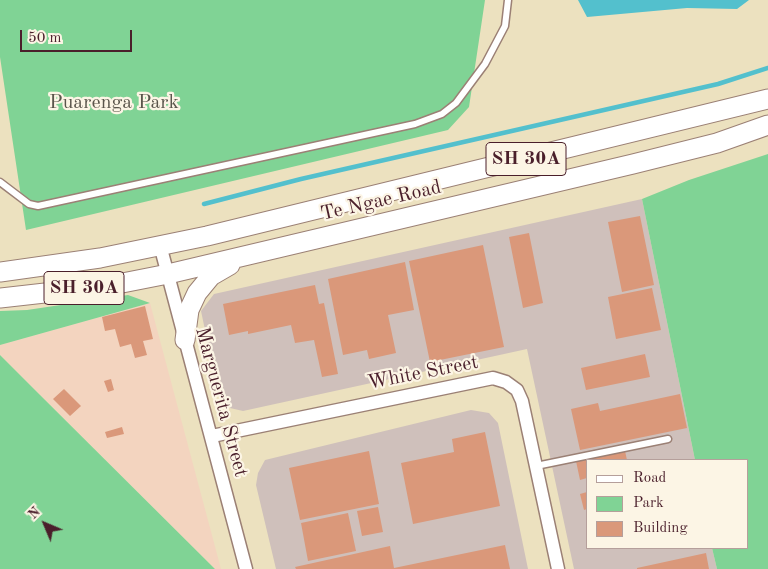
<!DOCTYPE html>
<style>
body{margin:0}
#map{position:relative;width:768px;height:569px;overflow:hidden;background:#ece1bf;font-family:"Old Standard TT",serif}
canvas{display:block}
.legend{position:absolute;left:586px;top:459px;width:162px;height:90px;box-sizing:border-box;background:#fcf5e5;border:1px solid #b59f9b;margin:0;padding:6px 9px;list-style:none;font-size:15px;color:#4a1f2b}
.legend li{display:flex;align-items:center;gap:10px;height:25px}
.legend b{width:25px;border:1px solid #b59f9b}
.north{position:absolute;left:20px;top:499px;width:50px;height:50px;-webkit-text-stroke:4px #fcf5e5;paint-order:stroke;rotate:315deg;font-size:14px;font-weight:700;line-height:20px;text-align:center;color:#4a1f2b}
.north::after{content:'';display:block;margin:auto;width:18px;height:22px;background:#4a1f2b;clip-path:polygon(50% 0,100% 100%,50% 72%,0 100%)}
.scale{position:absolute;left:20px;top:30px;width:112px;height:22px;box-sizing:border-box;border:2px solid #4a1f2b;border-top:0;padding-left:6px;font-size:15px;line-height:18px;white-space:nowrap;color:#4a1f2b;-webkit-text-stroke:4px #fcf5e5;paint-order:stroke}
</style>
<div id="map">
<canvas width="768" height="569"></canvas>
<ul class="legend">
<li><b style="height:6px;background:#fff"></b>Road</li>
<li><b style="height:14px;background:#80d395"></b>Park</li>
<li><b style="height:14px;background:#da987a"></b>Building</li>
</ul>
<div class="north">N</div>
<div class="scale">50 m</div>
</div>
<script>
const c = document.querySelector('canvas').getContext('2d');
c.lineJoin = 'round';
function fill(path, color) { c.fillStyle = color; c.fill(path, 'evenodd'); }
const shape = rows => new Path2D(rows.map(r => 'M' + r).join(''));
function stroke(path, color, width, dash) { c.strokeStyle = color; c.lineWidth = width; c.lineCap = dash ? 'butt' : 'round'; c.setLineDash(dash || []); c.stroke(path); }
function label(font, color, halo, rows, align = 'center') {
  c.font = font + ' "Old Standard TT",serif'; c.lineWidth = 4.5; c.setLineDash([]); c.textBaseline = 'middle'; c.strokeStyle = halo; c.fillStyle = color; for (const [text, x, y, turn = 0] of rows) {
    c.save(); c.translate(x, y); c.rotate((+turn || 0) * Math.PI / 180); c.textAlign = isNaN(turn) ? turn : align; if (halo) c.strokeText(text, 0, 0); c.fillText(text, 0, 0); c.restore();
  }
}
fill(shape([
 [150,303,221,569,215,569,0,355,0,345]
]), '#f3d4bf');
fill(shape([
 [642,199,695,460,587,460,587,548,712,548,717,569,574,569,527,349,243,411,230,408,219,396,201,311,214,294],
 [471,410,489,413,498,423,528,569,276,569,256,485,258,473,265,460]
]), '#cfc0bb');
fill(shape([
 [0,0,485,0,469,107,448,130,26,230,0,57],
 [768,154,768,569,717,569,712,548,747,548,747,460,695,460,642,199,689,180],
 [128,295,150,303,0,345,0,311,27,310],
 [0,355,39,394,215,569,0,569]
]), '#80d395');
fill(shape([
 [578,0,749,0,737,9,687,8,587,17]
]), '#53c0cd');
stroke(shape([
 [204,204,301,179,718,84,768,68]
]), '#53c0cd', 4.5);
fill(shape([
 [640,216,654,285,622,292,608,222],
 [529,233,543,303,523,308,509,237],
 [483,245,504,347,430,362,409,261],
 [405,262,414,310,388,315,396,353,369,359,367,350,343,355,328,279],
 [315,285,319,304,324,303,338,374,322,377,314,340,295,343,291,325,248,334,248,331,229,335,223,304],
 [652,288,661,330,616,339,608,297],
 [145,306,153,339,143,341,147,355,135,358,131,344,120,347,115,329,105,331,102,317],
 [645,354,650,377,586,390,581,368],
 [111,379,114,390,108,392,104,381],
 [64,389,81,406,70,416,53,399],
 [680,394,687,428,580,450,571,409,598,403,600,411],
 [122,427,124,434,107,438,105,432],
 [485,432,500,506,413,524,401,463,454,452,452,439],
 [369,451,379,504,300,520,289,468],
 [625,451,627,460,587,460,587,478,580,480,576,461],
 [587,492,587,509,584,510,580,494],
 [378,507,383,532,362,536,357,511],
 [348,513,356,551,308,561,301,523],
 [505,545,510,569,296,569,295,567,390,546,394,568],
 [706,553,709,569,637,569,637,568]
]), '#da987a');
const service = shape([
 [0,182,29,204,38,206,415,124,442,114,456,103,485,64,505,26,508,0],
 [536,466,668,439]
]);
const minor = shape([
 [160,245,246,569],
 [212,436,493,378,506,382,517,390,522,401,558,569]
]);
const primary = shape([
 [0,272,100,258,207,236,768,99],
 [0,298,107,286,168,274,633,164,717,143,768,125],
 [185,340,189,310,197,293,211,276,230,265]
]);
stroke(service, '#9b8075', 9);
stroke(minor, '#9b8075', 15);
stroke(primary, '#9b8075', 21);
stroke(service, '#fff', 6);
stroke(minor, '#fff', 12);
stroke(primary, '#fff', 19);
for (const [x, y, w] of [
 [526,159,80],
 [84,288,80]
]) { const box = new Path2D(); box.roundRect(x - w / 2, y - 16.5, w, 33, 4); c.fillStyle = '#fcf5e5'; c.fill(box); stroke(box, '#4a1f2b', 1); }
label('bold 19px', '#4a1f2b', null, [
 ["SH 30A",526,159],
 ["SH 30A",84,288]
]);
label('20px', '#5a554b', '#fcf5e5', [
 ["Puarenga Park",114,103]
]);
label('20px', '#4a1f2b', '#fcf5e5', [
 ["Te Ngae Road",381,201,-13],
 ["White Street",423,373,-11],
 ["Marguerita Street",221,402,75]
]);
</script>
